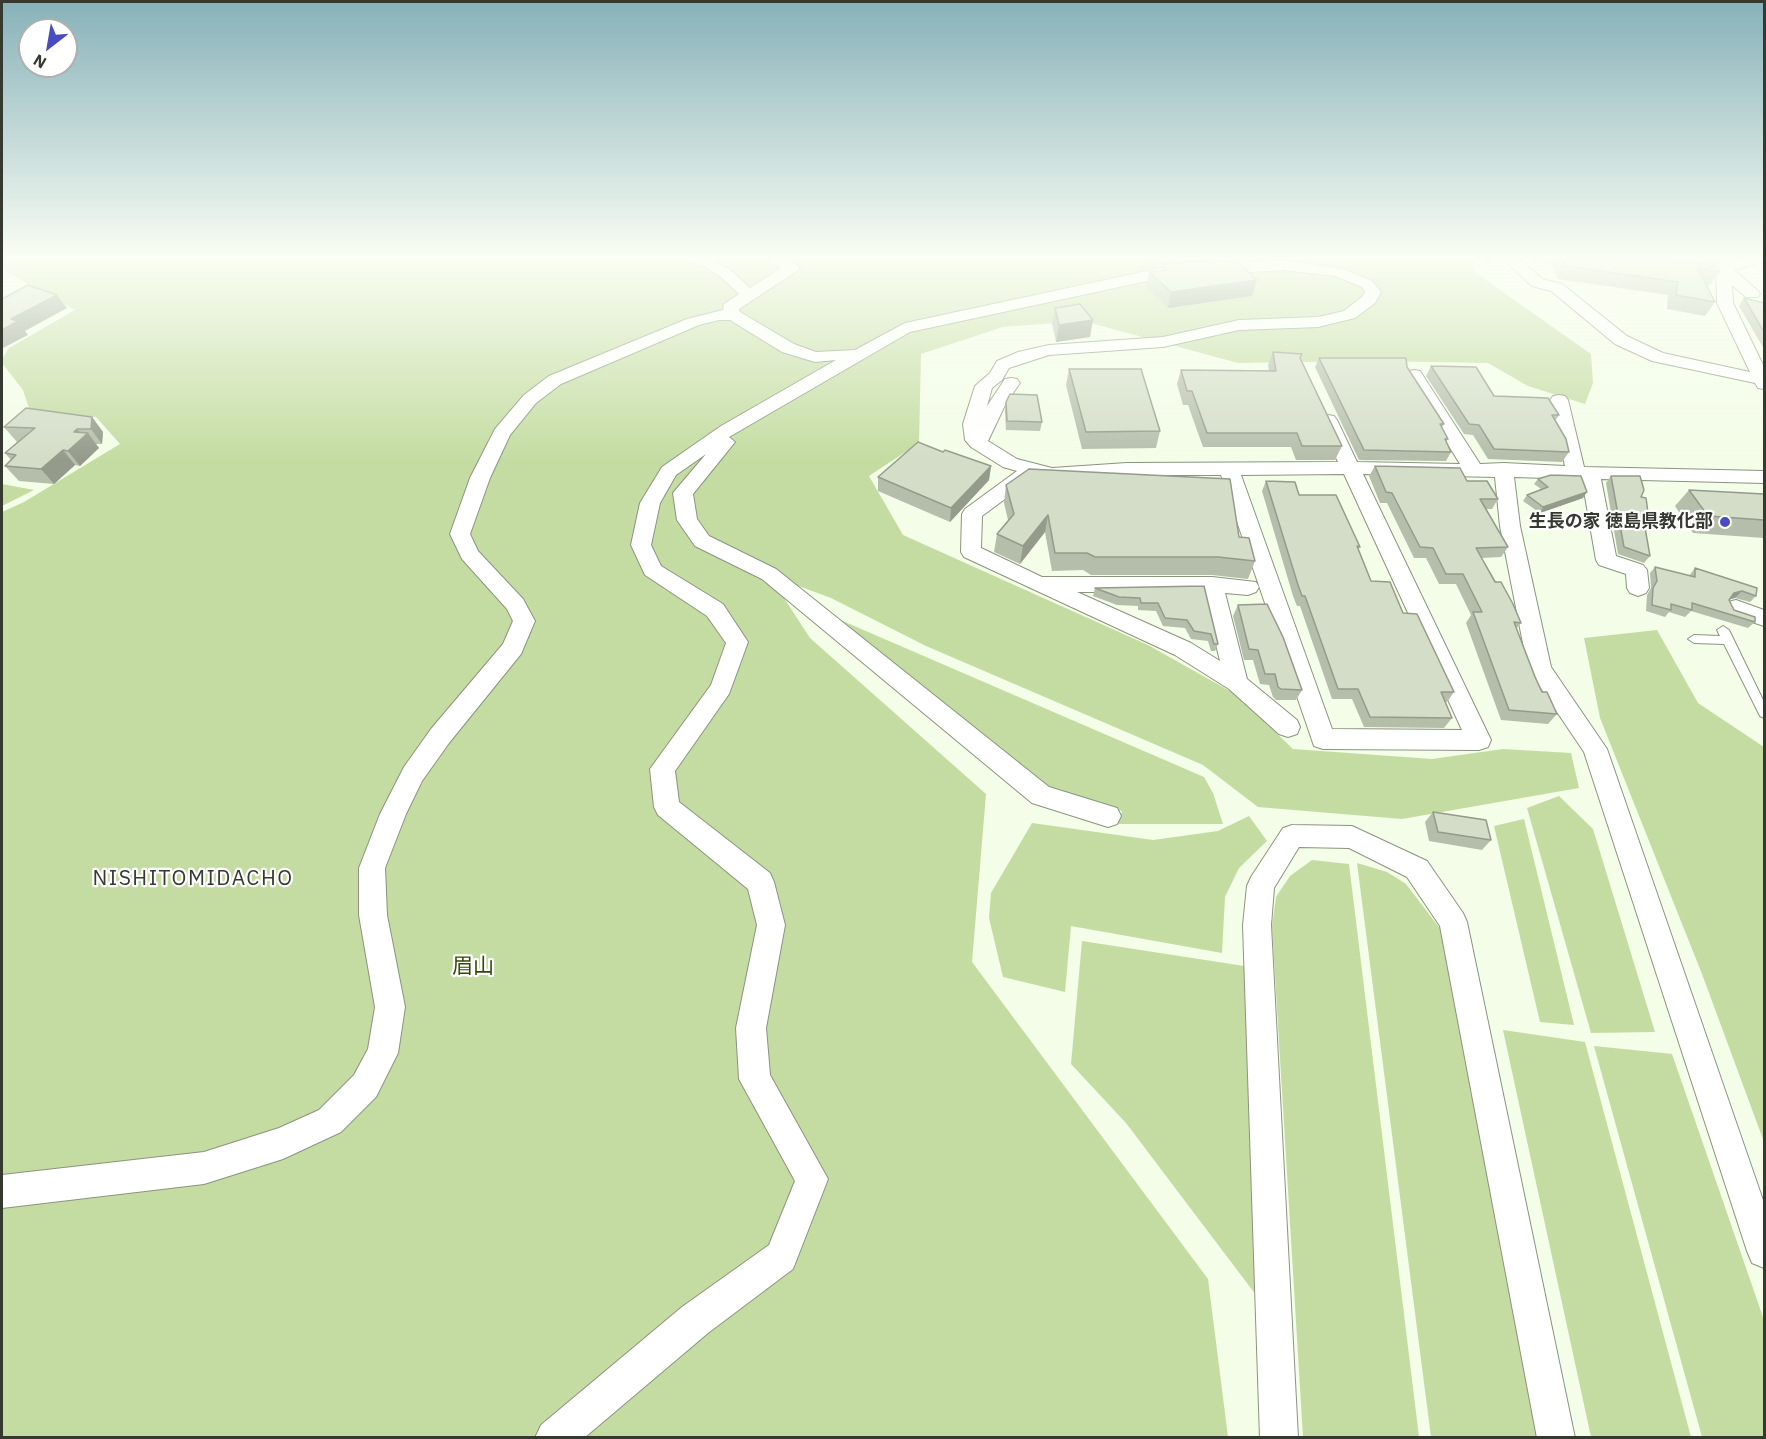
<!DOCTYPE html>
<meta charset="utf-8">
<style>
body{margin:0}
#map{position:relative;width:1766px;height:1439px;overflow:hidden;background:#f3fde7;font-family:"IBM Plex Sans",sans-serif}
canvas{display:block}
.frame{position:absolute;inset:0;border:3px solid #353930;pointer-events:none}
.north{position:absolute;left:18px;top:18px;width:60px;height:60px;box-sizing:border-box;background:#fff;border:2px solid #aeb0ac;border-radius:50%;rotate:211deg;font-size:16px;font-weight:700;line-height:24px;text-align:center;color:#353930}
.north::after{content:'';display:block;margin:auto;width:21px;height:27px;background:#494bc1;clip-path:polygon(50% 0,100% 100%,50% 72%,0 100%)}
</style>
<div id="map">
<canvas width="1766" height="1439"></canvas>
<div class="frame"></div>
<div class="north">N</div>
</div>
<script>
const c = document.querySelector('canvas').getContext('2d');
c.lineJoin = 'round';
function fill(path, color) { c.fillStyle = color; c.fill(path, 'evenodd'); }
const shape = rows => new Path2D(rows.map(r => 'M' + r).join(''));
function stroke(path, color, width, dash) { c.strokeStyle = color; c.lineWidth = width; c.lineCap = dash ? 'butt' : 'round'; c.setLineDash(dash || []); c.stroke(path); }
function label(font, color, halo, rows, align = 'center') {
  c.font = font + ' "IBM Plex Sans","Noto Sans JP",sans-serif'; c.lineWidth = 4.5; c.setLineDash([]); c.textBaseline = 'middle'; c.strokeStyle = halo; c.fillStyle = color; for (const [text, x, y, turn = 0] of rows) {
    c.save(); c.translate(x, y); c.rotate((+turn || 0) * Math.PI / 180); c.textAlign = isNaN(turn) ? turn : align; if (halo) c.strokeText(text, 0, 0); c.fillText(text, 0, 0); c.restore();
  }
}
fill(shape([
 [2,259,1471,259,1476,273,1591,354,1593,383,1585,404,1528,386,1488,363,1370,361,1238,363,1083,321,1003,327,921,354,919,443,869,476,903,535,1148,645,1237,695,1293,749,1432,759,1503,749,1571,753,1579,788,1402,819,1258,807,1203,765,926,646,831,598,769,575,810,638,986,794,972,962,1208,1279,1228,1437,2,1438,2,512,24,502,120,444,96,417,30,411,23,390,2,363,2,359,9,348,75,310,7,272,2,267],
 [2,484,34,490,2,506],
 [838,619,1204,777,1213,793,1223,824,1117,824,1122,811,1042,787],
 [1657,630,1698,703,1764,747,1764,1142,1702,974,1600,718,1584,638],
 [1559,796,1593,829,1655,1032,1591,1033,1527,808],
 [1249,816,1267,841,1239,868,1225,897,1222,953,1071,926,1065,992,1003,977,989,918,991,893,1032,823,1153,840,1218,831],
 [1524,819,1574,1025,1540,1022,1494,826],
 [1312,860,1349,864,1419,1437,1303,1437,1272,926,1276,897,1290,876],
 [1357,863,1387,872,1406,884,1445,935,1541,1437,1431,1437],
 [1082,941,1244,966,1256,1295,1126,1123,1071,1064],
 [1503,1030,1585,1042,1691,1437,1591,1437],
 [1594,1046,1672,1054,1764,1320,1764,1437,1702,1437]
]), '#c4dca2');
const service = shape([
 [1723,626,1729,630,1764,702,1764,718,1760,716,1724,644,1694,643,1688,639,1694,635,1720,636,1717,630,1723,626]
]);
const minor = shape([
 [692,259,711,259,730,270,750,288,781,268,767,259,786,259,797,265,800,268,797,271,739,309,740,312,794,344,816,352,855,350,905,323,1166,267,1285,260,1343,269,1372,281,1381,292,1375,303,1355,318,1318,327,1239,330,1163,347,1049,355,1009,368,1002,380,992,388,987,406,1005,379,1011,378,1017,379,1020,383,1006,403,988,441,1017,459,1052,468,1127,463,1338,462,1319,420,1322,416,1328,415,1334,416,1337,420,1357,462,1460,464,1405,375,1408,371,1414,370,1420,371,1480,464,1504,463,1565,466,1550,400,1553,396,1559,395,1565,396,1568,400,1584,467,1764,471,1764,483,1601,479,1616,556,1643,565,1647,570,1649,588,1646,593,1638,596,1630,593,1627,588,1626,574,1599,565,1596,560,1582,479,1514,477,1520,526,1551,667,1607,749,1764,1203,1764,1268,1752,1263,1747,1251,1584,752,1528,669,1500,526,1495,477,1363,474,1491,740,1488,747,1479,750,1323,749,1314,746,1221,475,1127,475,1052,480,1036,476,982,516,981,548,1042,577,1212,577,1256,582,1259,587,1256,592,1248,595,1225,593,1247,679,1297,720,1300,727,1297,734,1288,737,1279,734,1229,689,1175,655,964,557,961,552,962,514,965,509,1017,471,1003,467,971,447,965,440,963,424,975,386,990,373,997,361,1018,352,1049,345,1163,337,1239,320,1318,317,1344,311,1362,297,1365,292,1362,287,1335,276,1285,270,1166,277,910,332,729,437,735,442,693,494,697,519,709,536,776,569,1049,787,1117,808,1121,816,1117,824,1108,827,1032,803,762,579,695,546,677,520,673,493,706,454,676,475,660,503,651,545,661,566,723,604,748,642,729,694,675,771,679,802,770,873,774,882,785,925,766,1028,770,1075,828,1179,793,1269,708,1333,584,1438,535,1438,541,1425,682,1307,769,1245,795,1181,739,1079,736,1028,757,925,748,889,658,815,654,807,650,769,711,685,726,643,707,616,645,575,631,545,640,503,662,467,721,426,836,360,815,362,782,352,730,320,719,320,699,325,561,384,536,403,510,435,490,478,470,534,478,551,523,599,535,621,521,654,449,743,422,781,406,814,385,868,387,915,405,1007,398,1053,376,1097,341,1132,283,1159,204,1184,2,1208,2,1175,204,1152,279,1128,319,1110,354,1075,368,1049,375,1007,359,915,359,868,380,814,404,767,431,729,503,644,513,621,507,609,462,559,450,534,470,478,495,429,524,395,549,376,687,319,723,310,724,304,739,294,720,276,692,259],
 [1344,474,1462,730,1332,729,1241,475,1344,474],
 [1077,592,1203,592,1220,661,1191,643,1077,592],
 [1471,259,1490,259,1487,262,1478,265,1473,263,1471,259],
 [1503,259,1520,259,1542,279,1562,284,1627,336,1663,353,1750,372,1717,303,1716,259,1732,259,1732,262,1742,259,1764,259,1764,262,1734,270,1758,291,1760,294,1758,297,1746,297,1732,285,1733,303,1764,367,1764,389,1758,388,1755,383,1652,361,1615,344,1551,291,1532,286,1503,259],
 [1736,600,1764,610,1764,626,1728,614,1725,608,1728,602,1736,600],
 [1292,825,1352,826,1427,861,1463,913,1467,922,1575,1438,1537,1438,1440,926,1407,877,1349,848,1299,847,1274,888,1271,925,1298,1438,1260,1438,1243,925,1247,886,1251,877,1283,828,1292,825]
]);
stroke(service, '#8b947f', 2);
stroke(minor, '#8b947f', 2);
fill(service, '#fff');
fill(minor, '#fff');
fill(shape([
 [1143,259,1209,259,1208,261,1257,280,1252,296,1168,308,1146,288,1149,272,1162,271,1163,267,1150,268],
 [1533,259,1721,259,1715,267,1719,272,1710,285,1706,285,1715,302,1705,316,1667,309,1668,295,1558,279,1552,265,1532,261],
 [1744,298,1764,303,1764,349,1739,306],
 [1055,308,1090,337,1056,342,1052,324],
 [1273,352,1300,358,1342,446,1335,460,1296,460,1291,447,1203,447,1188,405,1183,405,1177,384,1181,370,1269,371,1268,365],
 [1319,358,1407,367,1444,424,1442,427,1448,439,1446,442,1451,452,1446,461,1359,460,1315,367],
 [1431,366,1494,396,1559,415,1555,421,1569,452,1562,462,1488,459,1473,435,1464,434,1426,376],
 [1069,369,1160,431,1156,448,1082,449,1066,385],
 [1006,402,1042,422,1040,431,1006,430,1005,411],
 [92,417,103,432,102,444,96,444,99,448,80,466,75,465,54,484,19,481,5,466,11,460,5,453,17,442,4,427],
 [943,452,991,466,989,480,950,522,878,491,878,477],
 [1375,466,1467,481,1498,499,1492,509,1486,509,1508,547,1501,557,1482,558,1521,623,1516,629,1542,692,1557,714,1548,724,1501,720,1466,623,1471,615,1456,584,1439,584,1426,558,1414,558,1387,503,1380,503,1369,476],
 [1611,476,1641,497,1649,523,1645,528,1650,556,1644,563,1618,554,1606,483],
 [1538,479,1583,498,1540,513,1523,501,1527,495,1541,489,1534,484],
 [1266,481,1299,495,1360,547,1358,550,1371,581,1403,613,1454,692,1447,702,1445,702,1452,718,1444,728,1364,727,1352,699,1332,699,1300,606,1297,606,1293,596,1262,491],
 [1006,485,1239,537,1255,561,1248,579,1212,575,1091,575,1083,570,1052,571,1045,532,1020,564,994,552,997,534,1008,520,1004,503],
 [1689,490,1764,494,1764,538,1693,533,1675,506],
 [1655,567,1689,576,1695,568,1756,596,1750,602,1735,598,1730,599,1729,600,1734,610,1755,622,1748,628,1691,611,1685,617,1669,612,1665,617,1646,611,1647,595,1651,588,1650,573],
 [1204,586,1218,644,1215,651,1211,651,1208,641,1191,639,1185,628,1163,626,1156,611,1138,610,1138,606,1117,605,1093,596,1095,588],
 [1238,605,1302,690,1296,700,1276,700,1273,697,1269,685,1260,684,1253,660,1244,660,1233,616],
 [1433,812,1491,840,1482,850,1429,841,1425,822]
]), '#b5beab');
fill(shape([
 [1257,280,1252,296,1168,308,1171,292],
 [57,295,67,308,25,331,28,335,3,348,2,346,2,330,11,319],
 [1093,320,1090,337,1056,342,1059,325],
 [92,417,103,432,102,444,91,429],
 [77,429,83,437,88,433,99,448,80,466,68,451,74,432],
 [63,450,75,465,54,484,41,469],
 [991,466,989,480,950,522,951,508],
 [1587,492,1583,498,1540,513,1543,507],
 [1048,515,1045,532,1020,564,1023,546],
 [1742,591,1735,598,1727,600,1734,593]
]), '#949b8b');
const building = shape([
 [1563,259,1675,259,1719,268,1719,272,1697,267,1715,302,1676,295,1678,282,1566,266,1563,259],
 [1236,260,1257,280,1171,292,1149,272,1167,270,1163,265,1170,263,1236,260],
 [28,285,57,295,11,319,18,321,2,330,2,299,28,285],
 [1744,298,1764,303,1764,332,1744,298],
 [1080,304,1093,320,1059,325,1055,308,1080,304],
 [1273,352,1302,354,1300,358,1342,446,1302,446,1297,433,1207,433,1192,391,1187,391,1181,370,1276,371,1273,352],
 [1319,358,1406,358,1407,367,1444,424,1440,424,1448,439,1445,439,1451,452,1364,450,1319,358],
 [1431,366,1476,367,1494,396,1548,398,1559,415,1552,415,1566,439,1569,452,1494,449,1479,425,1469,424,1431,366],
 [1069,369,1141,369,1160,431,1086,432,1069,369],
 [1010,394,1037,395,1042,422,1007,421,1006,402,1010,394],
 [26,408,92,417,91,429,77,429,74,432,88,433,68,451,63,450,41,469,5,466,16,455,5,453,35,428,4,427,26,408],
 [918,442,943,452,945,450,991,466,951,508,878,477,918,442],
 [1375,466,1460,468,1467,481,1487,481,1498,499,1480,499,1508,547,1476,548,1495,582,1501,582,1513,604,1521,623,1514,622,1535,677,1542,692,1547,692,1557,714,1509,710,1473,612,1482,612,1463,574,1446,574,1433,548,1420,547,1392,493,1386,492,1375,466],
 [1029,469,1230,479,1239,537,1249,538,1255,561,1218,557,1095,557,1087,553,1055,553,1048,515,1023,546,997,534,1014,514,1006,485,1029,469],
 [1551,475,1581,476,1587,492,1543,507,1527,495,1548,487,1538,479,1551,475],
 [1611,476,1640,476,1644,490,1641,497,1646,498,1647,505,1649,523,1644,522,1650,556,1624,547,1611,476],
 [1266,481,1295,482,1299,495,1336,495,1360,547,1357,546,1371,581,1390,582,1403,613,1417,614,1454,692,1441,692,1452,718,1370,717,1358,689,1338,689,1305,596,1302,596,1298,585,1266,481],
 [1689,490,1764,494,1764,520,1708,516,1689,490],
 [1655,567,1695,577,1695,568,1757,588,1756,596,1742,591,1734,593,1729,600,1734,610,1755,617,1755,622,1692,603,1692,610,1671,604,1671,610,1652,605,1653,588,1657,581,1655,567],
 [1204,586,1218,644,1214,644,1211,634,1194,631,1187,620,1165,618,1158,603,1141,603,1140,598,1119,597,1095,588,1204,586],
 [1267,604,1283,637,1302,690,1281,689,1278,687,1275,674,1265,674,1258,650,1249,649,1238,605,1267,604],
 [1433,812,1486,820,1491,840,1438,832,1433,812]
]);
fill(building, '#d3ddc7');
stroke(building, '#949b8b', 1.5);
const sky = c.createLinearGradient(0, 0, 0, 460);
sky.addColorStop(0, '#86b1b9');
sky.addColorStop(0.56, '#fafef4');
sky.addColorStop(1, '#fafef400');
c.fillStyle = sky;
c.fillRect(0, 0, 1766, 460);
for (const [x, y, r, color] of [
 [1725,522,6,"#494bc1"]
]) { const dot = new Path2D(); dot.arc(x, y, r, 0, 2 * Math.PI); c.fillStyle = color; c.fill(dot); stroke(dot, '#fff', 2); }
label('bold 18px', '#353930', '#fff', [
 ["生長の家 徳島県教化部",1713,522]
], 'right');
c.letterSpacing = '1.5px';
label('21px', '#353930', '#fff', [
 ["NISHITOMIDACHO",193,879]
]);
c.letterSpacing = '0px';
label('21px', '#334805', '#fff', [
 ["眉山",473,967]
]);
</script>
